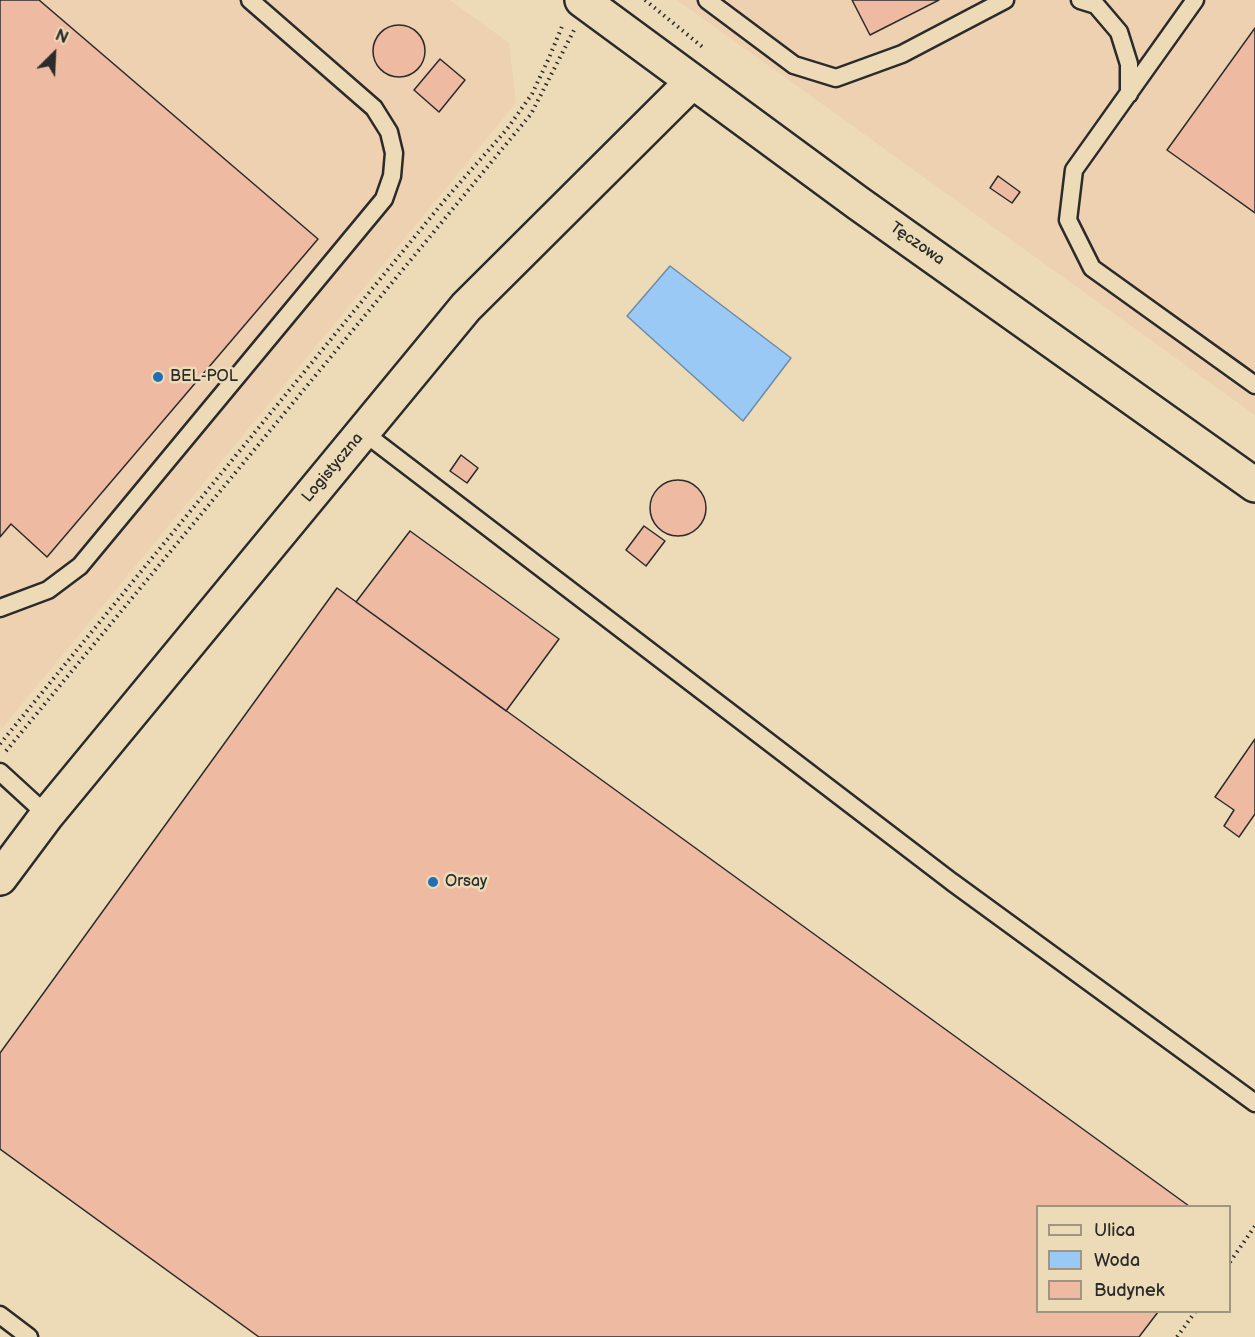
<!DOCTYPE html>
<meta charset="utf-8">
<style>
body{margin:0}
#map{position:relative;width:1255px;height:1337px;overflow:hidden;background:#eddbb8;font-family:"Balsamiq Sans",sans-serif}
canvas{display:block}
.legend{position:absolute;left:1036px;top:1205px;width:195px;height:108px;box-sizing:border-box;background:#eddbb8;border:2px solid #9f9580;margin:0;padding:8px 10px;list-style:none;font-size:18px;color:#2b2b2b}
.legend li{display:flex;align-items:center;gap:12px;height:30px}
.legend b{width:30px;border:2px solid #9f9580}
.north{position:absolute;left:24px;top:24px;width:60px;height:60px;-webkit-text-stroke:4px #eddbb8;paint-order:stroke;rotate:24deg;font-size:16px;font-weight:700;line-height:24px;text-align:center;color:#2b2b2b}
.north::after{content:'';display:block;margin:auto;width:21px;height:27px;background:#2b2b2b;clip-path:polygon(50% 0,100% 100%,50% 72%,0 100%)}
</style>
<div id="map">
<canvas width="1255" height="1337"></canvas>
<ul class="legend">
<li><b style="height:8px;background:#eddbb8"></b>Ulica</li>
<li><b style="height:16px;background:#9bc9f6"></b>Woda</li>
<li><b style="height:16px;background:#efbaa2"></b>Budynek</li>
</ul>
<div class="north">N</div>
</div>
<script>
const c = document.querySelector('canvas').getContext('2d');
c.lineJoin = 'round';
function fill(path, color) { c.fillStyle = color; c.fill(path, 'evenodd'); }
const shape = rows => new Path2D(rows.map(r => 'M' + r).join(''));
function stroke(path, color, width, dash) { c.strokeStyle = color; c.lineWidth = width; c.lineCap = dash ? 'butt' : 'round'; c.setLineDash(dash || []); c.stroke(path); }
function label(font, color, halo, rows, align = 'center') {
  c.font = font + ' "Balsamiq Sans",sans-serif'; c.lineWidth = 5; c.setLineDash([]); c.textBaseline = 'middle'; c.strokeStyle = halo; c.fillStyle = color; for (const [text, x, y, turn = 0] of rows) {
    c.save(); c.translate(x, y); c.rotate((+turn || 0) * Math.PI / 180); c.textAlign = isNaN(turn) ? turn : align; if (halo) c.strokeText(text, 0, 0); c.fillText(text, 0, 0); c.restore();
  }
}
fill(shape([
 [0,0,450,0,509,43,516,103,0,731],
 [677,0,1255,0,1255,415]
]), '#eed1b1');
const water = shape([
 [670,266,791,358,743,421,627,316,670,266]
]);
fill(water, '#9bc9f6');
stroke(water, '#6e8aa5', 1.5);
const building = shape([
 [0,0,39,0,318,239,47,557,11,524,0,537,0,0],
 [852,0,939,0,870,35,852,0],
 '373 51a26 26 0 1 1 52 0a26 26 0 1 1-52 0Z',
 [1255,28,1255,213,1167,150,1255,28],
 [440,59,465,80,439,112,414,90,440,59],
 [998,176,1020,192,1012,203,990,188,998,176],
 [461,455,478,468,467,483,450,471,461,455],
 '650 508a28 28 0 1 1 56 0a28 28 0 1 1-56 0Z',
 [644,526,665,541,646,566,626,550,644,526],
 [410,531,559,639,506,711,356,602,410,531],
 [337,588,1189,1206,1038,1206,1038,1312,1158,1312,1139,1337,259,1337,0,1149,0,1053,337,588],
 [1255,739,1255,814,1239,837,1224,826,1234,810,1215,797,1255,739]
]);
fill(building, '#efbaa2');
stroke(building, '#2b2b2b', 1.5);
const lane = shape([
 [707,0,794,65,836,78,902,54,1005,0],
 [1080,0,1096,5,1119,32,1129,64,1129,94],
 [1195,0,1074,170,1068,220,1092,268,1255,385],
 [363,432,952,882,1255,1103],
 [0,608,48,590,80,566,384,199,392,176,394,153,389,132,374,108,250,0],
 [0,772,47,815],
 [0,1315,29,1337]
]);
const street = shape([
 [582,0,858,203,1255,485],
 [0,878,47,815,466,307,692,82]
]);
stroke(lane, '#2b2b2b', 21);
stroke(street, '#2b2b2b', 38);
stroke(shape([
 [645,0,705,49],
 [0,744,444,201,507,129,532,94,549,58,563,24],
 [6,751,531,114,574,30],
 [1230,1262,1255,1226],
 [1177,1337,1195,1312]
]), '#2b2b2b', 4, [1.5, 4.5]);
stroke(lane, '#eddbb8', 16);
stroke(street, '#eddbb8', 33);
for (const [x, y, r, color] of [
 [158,377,6,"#1f6fb2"],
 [433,882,6,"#1f6fb2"]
]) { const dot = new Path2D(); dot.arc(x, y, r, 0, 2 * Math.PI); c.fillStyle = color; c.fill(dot); stroke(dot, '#eddbb8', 2); }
label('16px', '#2b2b2b', '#eddbb8', [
 ["Tęczowa",917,244,35],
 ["Logistyczna",333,468,-50]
]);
label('16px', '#2b2b2b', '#eddbb8', [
 ["BEL-POL",170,377],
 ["Orsay",445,882]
], 'left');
</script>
